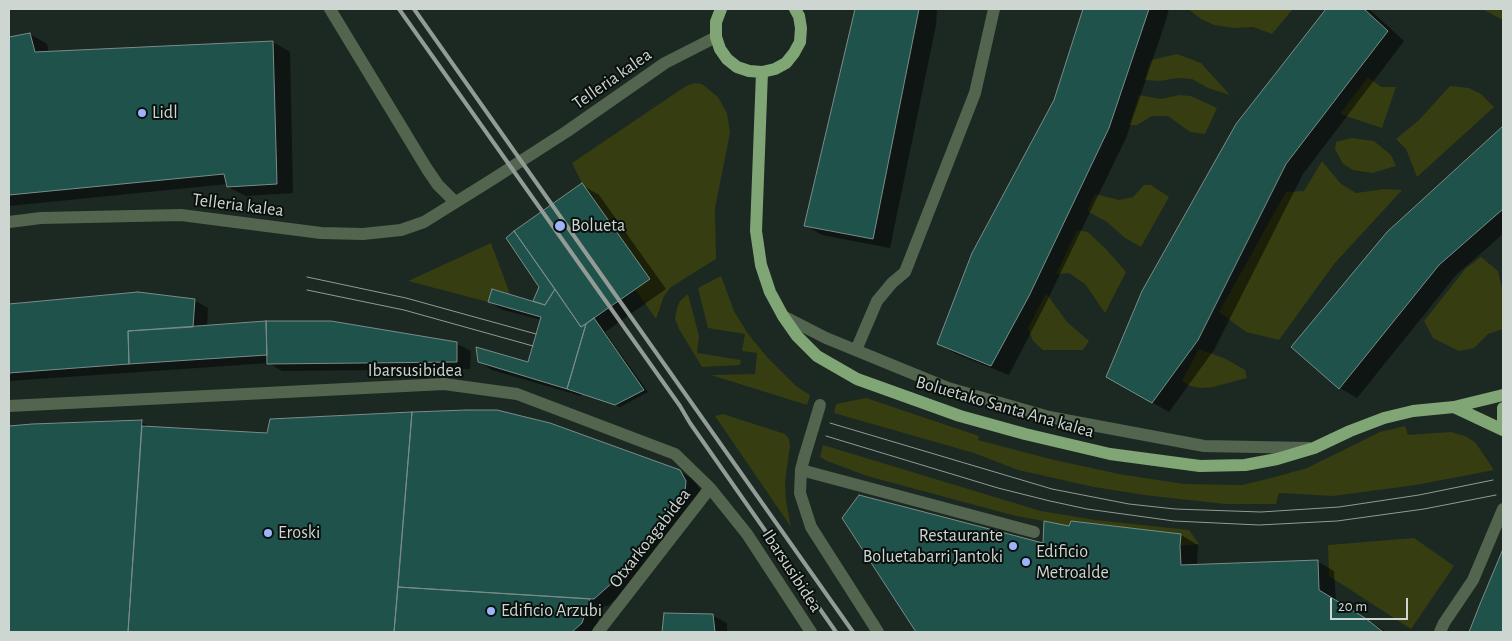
<!DOCTYPE html>
<style>
body{margin:0}
#map{position:relative;width:1512px;height:641px;overflow:hidden;background:#1c2822;font-family:"Alegreya Sans",sans-serif}
canvas{display:block}
.frame{position:absolute;inset:0;border:10px solid #ced6d1;pointer-events:none}
.scale{position:absolute;left:1330px;top:598px;width:78px;height:22px;box-sizing:border-box;border:2px solid #ced6d1;border-top:0;padding-left:6px;font-size:15px;line-height:18px;white-space:nowrap;color:#ced6d1;-webkit-text-stroke:4px #0a100d;paint-order:stroke}
</style>
<div id="map">
<canvas width="1512" height="641"></canvas>
<div class="frame"></div>
<div class="scale">20 m</div>
</div>
<script>
const c = document.querySelector('canvas').getContext('2d');
c.lineJoin = 'round';
function fill(path, color) { c.fillStyle = color; c.fill(path, 'evenodd'); }
const shape = rows => new Path2D(rows.map(r => 'M' + r).join(''));
function stroke(path, color, width, dash) { c.strokeStyle = color; c.lineWidth = width; c.lineCap = dash ? 'butt' : 'round'; c.setLineDash(dash || []); c.stroke(path); }
function label(font, color, halo, rows, align = 'center') {
  c.font = font + ' "Alegreya Sans",sans-serif'; c.lineWidth = 4; c.setLineDash([]); c.textBaseline = 'middle'; c.strokeStyle = halo; c.fillStyle = color; for (const [text, x, y, turn = 0] of rows) {
    c.save(); c.translate(x, y); c.rotate((+turn || 0) * Math.PI / 180); c.textAlign = isNaN(turn) ? turn : align; if (halo) c.strokeText(text, 0, 0); c.fillText(text, 0, 0); c.restore();
  }
}
fill(shape([
 [1188,9,1293,9,1272,34,1253,27,1233,28,1214,25,1201,19],
 [1482,9,1503,9,1503,20],
 [1177,54,1201,63,1230,95,1208,88,1192,79,1177,78,1160,81,1144,80,1151,60],
 [1368,77,1381,87,1396,87,1382,128,1340,114],
 [694,83,702,84,718,97,727,113,730,133,715,208,716,259,671,287,664,296,656,319,635,289,650,279,582,183,572,163,686,86],
 [1450,86,1469,88,1481,94,1494,107,1417,177,1406,149,1396,139,1419,120],
 [1139,95,1161,99,1179,95,1191,96,1217,108,1205,134,1190,132,1168,116,1152,116,1137,125,1129,125],
 [1351,138,1374,141,1391,155,1396,166,1372,173,1353,170,1343,164,1335,149,1336,142],
 [1322,161,1341,184,1356,193,1385,189,1402,190,1334,264,1279,340,1246,332,1219,312,1286,192,1304,191],
 [1144,185,1151,185,1169,197,1141,247,1125,238,1107,222,1087,211,1095,194,1119,200,1133,197],
 [1077,230,1088,232,1106,249,1126,272,1105,313,1085,284,1069,273,1056,274],
 [491,243,510,294,492,289,488,302,408,281],
 [1481,257,1498,271,1502,289,1503,329,1488,334,1474,348,1459,351,1433,338,1424,321,1466,268],
 [721,276,734,311,748,334,768,358,796,386,810,395,807,405,711,375,755,374,757,353,742,351,745,334,708,328,698,288],
 [1046,293,1067,322,1089,341,1083,350,1043,350,1033,341,1028,328],
 [688,294,699,336,697,353,741,360,740,365,702,367,679,329,675,319,677,308,680,301],
 [1199,349,1226,359,1245,370,1247,378,1213,387,1200,388,1190,386,1182,381],
 [866,398,979,436,978,440,1050,459,1119,474,1184,484,1242,485,1271,478,1307,468,1380,432,1405,426,1408,435,1451,432,1465,436,1475,442,1494,470,1416,485,1333,496,1279,493,1276,504,1225,504,1144,495,1094,487,1018,470,974,453,834,413,836,404],
 [723,414,785,434,789,439,790,446,785,481,786,501,791,527,715,416],
 [823,445,1041,511,1095,520,1189,530,1199,544,1180,546,1181,534,1071,521,1069,526,1012,515,867,476,827,461,820,457],
 [1414,538,1454,566,1411,629,1329,576,1328,545]
]), '#363d11');
fill(shape([
 [856,9,937,9,936,25,890,248,822,235,805,225],
 [1084,9,1169,9,1165,23,1126,138,1045,305,1009,375,956,354,939,344,1055,100],
 [1327,9,1369,9,1404,41,1303,174,1214,350,1169,412,1108,377,1237,125],
 [30,34,47,44,49,53,273,42,290,52,293,193,246,196,228,187,228,184,9,206,9,38],
 [1503,128,1503,234,1456,275,1357,398,1340,388,1293,347,1388,233],
 [582,185,599,195,666,289,605,332,648,392,620,407,581,394,581,396,492,370,479,362,529,364,542,320,503,310,489,302,539,304,535,300],
 [138,294,194,300,208,308,207,327,331,322,457,344,471,351,470,369,282,371,269,363,9,381,9,305],
 [497,411,679,471,693,479,700,489,699,500,626,591,608,606,604,606,594,632,9,632,9,428,32,425,141,422,152,428,268,435,412,413],
 [844,518,1044,545,1070,528,1181,535,1198,545,1197,566,1317,561,1334,571,1336,601,1386,632,917,632],
 [1503,554,1503,632,1471,632],
 [665,615,713,616,727,623,727,632,664,632]
]), '#0007');
const building = shape([
 [855,9,919,9,873,239,804,226,855,9],
 [1083,9,1149,9,1109,128,1029,296,991,366,937,344,972,253,1054,100,1083,9],
 [1326,9,1364,9,1388,31,1286,164,1198,340,1152,403,1106,377,1142,291,1236,124,1326,9],
 [30,33,35,52,273,41,277,184,227,187,224,174,9,195,9,37,30,33],
 [1503,126,1503,209,1439,265,1339,389,1291,347,1387,232,1503,126],
 [582,183,650,279,581,327,514,231,582,183],
 [514,231,555,289,545,305,533,301,539,287,506,238,514,231],
 [492,289,545,305,555,289,581,327,586,324,567,389,478,362,476,347,528,362,541,317,488,302,492,289],
 [138,292,195,299,193,327,128,331,129,364,9,373,9,304,138,292],
 [594,318,644,390,615,405,567,389,586,324,594,318],
 [266,321,331,321,457,342,457,362,267,364,266,321],
 [266,321,267,355,129,364,128,331,266,321],
 [466,410,497,410,550,423,680,470,686,481,685,492,612,583,594,599,398,587,412,412,466,410],
 [412,412,394,632,128,632,142,426,267,433,270,419,412,412],
 [142,420,128,632,9,632,9,426,32,424,142,420],
 [859,495,1043,543,1044,521,1069,526,1071,521,1181,534,1180,546,1181,565,1318,560,1319,590,1365,618,1383,632,916,632,842,518,859,495],
 [1503,549,1503,632,1469,632,1480,604,1503,549],
 [398,587,590,599,582,623,572,632,394,632,398,587],
 [664,613,713,614,715,632,662,632,664,613]
]);
fill(building, '#1e524a');
stroke(building, '#7b8c89', 1);
stroke(shape([
 [783,316,826,338,948,388,1049,417,1204,446,1309,448],
 [856,350,877,301,892,283,905,272,975,93,994,9]
]), '#53654f', 12);
stroke(shape([
 [804,458,820,405],
 [801,470,1034,532]
]), '#53654f', 12);
stroke(shape([
 [330,9,427,169,438,185,455,202],
 [9,222,41,218,181,215,321,233,363,234,401,230,424,222,493,179,566,132,665,63,716,37],
 [9,406,444,384,517,394,675,454,710,488,747,534,811,632],
 [804,458,801,470,800,493,811,527,878,632],
 [598,632,710,488],
 [1440,632,1444,623,1473,580,1503,509]
]), '#53654f', 12);
stroke(shape([
 [721,9,716,22,716,37,720,49,727,59,737,67,749,71,762,72,775,69,786,63,794,53,800,42,801,28,799,16,795,9],
 [762,72,756,231,761,265,770,292,783,316,797,336,817,356,857,379,960,416,1025,434,1110,454,1200,466,1245,465,1277,459,1314,448,1350,431,1384,418,1413,411,1454,407,1503,395],
 [1454,407,1503,430],
 [1503,408,1503,421]
]), '#80a676', 12);
stroke(shape([
 [307,277,406,298,536,334],
 [307,290,404,310,533,346],
 [830,423,1052,489,1129,504,1175,509,1261,512,1339,507,1419,495,1493,480],
 [826,436,998,488,1050,501,1087,509,1174,521,1259,525,1337,521,1424,509,1496,495]
]), '#929b96', 1);
stroke(shape([
 [399,9,680,406,690,423,836,632],
 [414,9,853,632]
]), '#929b96', 4);
for (const [x, y, r, color] of [
 [142,113,5,"#9db4fd"],
 [560,226,6,"#9db4fd"],
 [268,533,5,"#9db4fd"],
 [1013,546,5,"#9db4fd"],
 [1026,562,5,"#9db4fd"],
 [491,611,5,"#9db4fd"]
]) { const dot = new Path2D(); dot.arc(x, y, r, 0, 2 * Math.PI); c.fillStyle = color; c.fill(dot); stroke(dot, '#0a100d', 2); }
label('18px', '#ced6d1', '#0a100d', [
 ["Telleria kalea",612,79,-35],
 ["Telleria kalea",238,205,7],
 ["Ibarsusibidea",415,371],
 ["Boluetako Santa Ana kalea",1005,407,16],
 ["Otxarkoagabidea",650,538,-52],
 ["Ibarsusibidea",792,571,57]
]);
label('18px', '#ced6d1', '#0a100d', [
 ["Lidl",152,113],
 ["Bolueta",571,226],
 ["Eroski",278,533],
 ["Restaurante",1003,536,"right"],
 ["Boluetabarri Jantoki",1003,557,"right"],
 ["Edificio",1036,552],
 ["Metroalde",1036,573],
 ["Edificio Arzubi",501,611]
], 'left');
</script>
